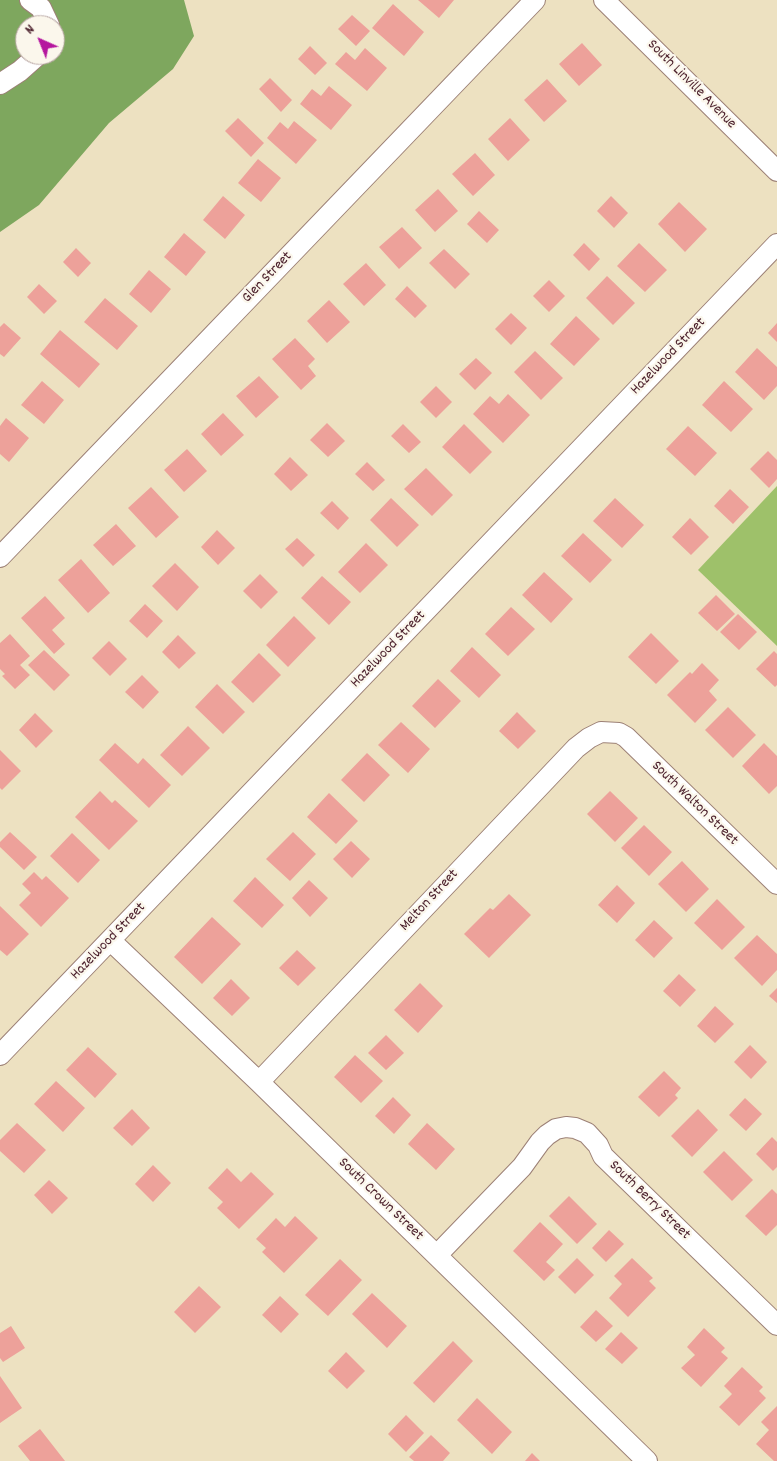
<!DOCTYPE html>
<style>
body{margin:0}
#map{position:relative;width:777px;height:1461px;overflow:hidden;background:#ede1c1;font-family:Dekko,sans-serif}
canvas{display:block}
.north{position:absolute;left:15px;top:15px;width:50px;height:50px;box-sizing:border-box;background:#fbf7ec;border:1px solid #b4a19f;border-radius:50%;rotate:316deg;font-size:14px;font-weight:700;line-height:20px;text-align:center;color:#4a1f2b}
.north::after{content:'';display:block;margin:auto;width:18px;height:22px;background:#b5179e;clip-path:polygon(50% 0,100% 100%,50% 72%,0 100%)}
</style>
<div id="map">
<canvas width="777" height="1461"></canvas>
<div class="north">N</div>
</div>
<script>
const c = document.querySelector('canvas').getContext('2d');
c.lineJoin = 'round';
function fill(path, color) { c.fillStyle = color; c.fill(path, 'evenodd'); }
const shape = rows => new Path2D(rows.map(r => 'M' + r).join(''));
function stroke(path, color, width, dash) { c.strokeStyle = color; c.lineWidth = width; c.lineCap = dash ? 'butt' : 'round'; c.setLineDash(dash || []); c.stroke(path); }
function label(font, color, halo, rows, align = 'center') {
  c.font = font + ' Dekko,sans-serif'; c.lineWidth = 4.5; c.setLineDash([]); c.textBaseline = 'middle'; c.strokeStyle = halo; c.fillStyle = color; for (const [text, x, y, turn = 0] of rows) {
    c.save(); c.translate(x, y); c.rotate((+turn || 0) * Math.PI / 180); c.textAlign = isNaN(turn) ? turn : align; if (halo) c.strokeText(text, 0, 0); c.fillText(text, 0, 0); c.restore();
  }
}
fill(shape([
 [777,486,777,646,698,570]
]), '#9ec16a');
fill(shape([
 [0,0,184,0,194,36,173,69,109,123,39,205,0,232],
 [25,25,55,25,55,55,25,55]
]), '#7ea75e');
fill(shape([
 [418,0,454,0,439,18],
 [393,4,424,32,404,56,372,28],
 [352,15,370,31,356,46,338,29],
 [582,43,602,65,579,86,559,64],
 [310,46,327,63,315,75,298,59],
 [365,48,387,68,367,91,335,64,346,52,355,60],
 [270,78,292,100,281,112,259,89],
 [547,79,567,101,544,122,524,100],
 [329,86,352,105,331,130,300,104,312,89,321,96],
 [238,118,264,143,251,157,225,131],
 [510,118,530,140,508,161,488,139],
 [294,121,317,140,296,164,267,138,280,122,288,129],
 [475,153,495,175,473,196,452,174],
 [258,159,281,178,261,202,238,183],
 [438,189,458,211,435,232,415,210],
 [223,196,245,215,225,239,203,220],
 [611,196,628,213,614,228,597,211],
 [679,202,707,229,685,252,658,224],
 [479,211,499,230,487,243,467,224],
 [402,227,422,248,399,269,379,247],
 [184,233,206,252,186,276,164,257],
 [584,243,600,259,589,271,573,255],
 [639,243,667,270,645,292,617,266],
 [76,248,91,263,78,277,63,262],
 [444,249,470,274,455,289,429,263],
 [366,263,386,285,364,306,343,284],
 [149,270,171,289,151,313,129,294],
 [607,276,635,303,613,325,586,298],
 [549,280,565,296,549,312,533,296],
 [39,284,57,301,44,314,27,297],
 [407,286,427,306,415,318,395,299],
 [105,298,138,326,117,350,84,322],
 [329,300,350,322,327,343,307,321],
 [511,313,527,328,511,345,495,329],
 [576,316,600,339,574,366,550,344],
 [4,323,21,338,4,357,0,354,0,327],
 [777,323,777,342,768,333],
 [60,330,100,364,79,388,40,354],
 [295,338,315,359,308,366,316,376,301,390,272,359],
 [757,348,777,367,777,386,764,400,735,372],
 [535,351,563,378,541,400,514,372],
 [476,358,492,373,475,390,459,374],
 [259,376,279,397,256,418,236,396],
 [42,381,64,400,44,424,21,405],
 [724,381,753,409,731,432,702,405],
 [436,386,452,402,436,418,420,402],
 [508,394,530,415,503,443,473,414,490,396,499,404],
 [223,413,244,435,221,456,201,434],
 [6,418,29,438,9,462,0,454,0,426],
 [327,423,345,441,328,457,310,440],
 [403,424,421,442,409,453,391,436],
 [464,424,492,452,470,474,442,447],
 [688,426,717,453,695,476,666,449],
 [187,449,207,471,184,492,164,470],
 [768,451,777,460,777,479,769,488,750,469],
 [290,457,308,475,291,491,274,474],
 [367,462,385,480,373,491,355,474],
 [426,468,453,495,432,516,404,489],
 [151,487,179,517,156,538,128,508],
 [730,489,749,507,733,524,714,506],
 [391,498,419,525,397,547,370,520],
 [615,498,644,525,622,548,593,521],
 [332,501,349,518,338,530,320,513],
 [690,518,709,537,691,555,672,537],
 [116,524,136,546,113,566,93,545],
 [217,530,235,548,218,565,201,547],
 [583,533,612,560,590,583,561,556],
 [297,538,315,555,303,567,285,549],
 [366,543,388,565,360,593,338,572],
 [81,559,110,593,88,613,58,580],
 [175,563,199,587,177,611,152,586],
 [544,572,573,599,551,623,522,595],
 [260,574,278,592,261,609,243,591],
 [322,576,351,602,329,625,301,598],
 [716,595,735,614,717,631,698,613],
 [45,596,65,618,52,630,65,644,54,654,21,618],
 [145,604,163,621,147,638,129,621],
 [511,607,535,629,508,656,485,634],
 [738,614,757,632,739,650,720,632],
 [294,616,316,638,288,667,266,645],
 [651,633,679,661,656,684,628,657],
 [10,634,30,656,20,665,30,675,15,689,2,676,5,674,0,669,0,643],
 [178,635,196,653,179,669,162,652],
 [109,641,127,659,110,676,92,658],
 [472,647,501,675,479,698,450,671],
 [44,650,70,675,54,691,28,665],
 [774,651,777,654,777,685,775,687,756,669],
 [259,653,281,675,253,703,231,682],
 [702,663,719,680,709,691,717,700,695,723,667,695,690,672,692,674],
 [142,675,159,692,143,709,125,692],
 [438,679,461,701,435,728,412,706],
 [217,684,245,712,223,734,195,707],
 [728,707,756,735,733,758,705,730],
 [517,712,536,731,518,749,499,731],
 [35,713,53,731,36,748,19,730],
 [401,722,430,749,408,773,378,745],
 [188,726,210,748,182,776,160,755],
 [115,743,138,764,143,758,171,785,149,808,99,760],
 [764,743,777,756,777,786,769,794,742,766],
 [0,750,21,771,2,790,0,788],
 [367,753,390,775,364,802,341,780],
 [100,791,112,803,115,800,138,821,109,850,75,817],
 [610,791,638,818,615,842,587,814],
 [329,793,358,821,336,844,307,817],
 [644,825,672,852,649,876,621,848],
 [10,832,37,857,24,870,0,847,0,842],
 [293,832,316,854,290,881,266,859],
 [72,833,100,860,78,883,50,856],
 [351,841,370,859,352,878,333,859],
 [682,861,709,889,686,912,658,884],
 [34,872,42,880,46,876,69,898,41,927,19,905,31,893,22,884],
 [255,877,284,905,262,928,233,901],
 [309,880,328,898,310,917,292,898],
 [617,885,635,903,617,923,598,905],
 [509,894,531,915,489,958,464,934,490,908,493,910],
 [717,899,745,927,722,950,694,923],
 [0,906,29,934,7,956,0,950],
 [212,917,241,944,202,984,174,957],
 [654,920,673,938,654,958,635,940],
 [757,935,777,954,777,970,762,986,734,958],
 [297,950,316,968,298,986,279,968],
 [679,974,696,990,680,1007,663,991],
 [231,979,250,998,232,1016,213,998],
 [420,983,443,1006,418,1033,394,1010],
 [777,988,777,1003,769,996],
 [715,1006,734,1024,715,1043,697,1026],
 [386,1035,404,1053,386,1070,368,1053],
 [750,1045,767,1062,751,1079,734,1062],
 [88,1047,117,1074,95,1098,66,1070],
 [355,1055,383,1081,361,1103,334,1077],
 [664,1071,681,1088,675,1095,678,1098,659,1117,638,1097],
 [56,1081,85,1108,63,1132,34,1104],
 [393,1097,411,1115,394,1134,375,1116],
 [745,1098,762,1114,746,1131,729,1115],
 [132,1109,150,1128,132,1146,113,1128],
 [698,1109,718,1130,692,1157,671,1136],
 [17,1123,46,1150,24,1173,0,1151,0,1140],
 [427,1123,455,1149,436,1170,408,1144],
 [772,1137,777,1142,777,1167,773,1171,756,1154],
 [724,1151,753,1180,732,1201,703,1172],
 [153,1165,171,1183,153,1202,135,1184],
 [227,1168,241,1182,251,1172,274,1194,239,1229,217,1208,223,1202,208,1188],
 [49,1180,68,1198,52,1214,34,1195],
 [772,1189,777,1194,777,1225,766,1236,745,1216],
 [569,1196,597,1224,577,1244,549,1216],
 [295,1216,318,1238,284,1273,262,1252,266,1248,256,1239,276,1218,285,1227],
 [540,1222,563,1244,546,1262,555,1270,544,1281,513,1251],
 [609,1230,624,1244,606,1262,592,1248],
 [577,1258,594,1275,575,1294,558,1277],
 [632,1258,653,1278,649,1281,656,1288,628,1317,609,1298,622,1284,614,1276],
 [340,1259,362,1280,328,1316,305,1295],
 [199,1286,221,1307,195,1333,174,1312],
 [372,1293,407,1326,387,1348,352,1314],
 [280,1296,299,1314,281,1333,262,1315],
 [596,1310,613,1326,596,1342,580,1327],
 [11,1326,25,1348,3,1362,0,1358,0,1333],
 [704,1328,725,1348,721,1352,728,1358,701,1387,681,1368,695,1355,687,1347],
 [621,1332,638,1348,622,1364,605,1349],
 [453,1341,473,1361,434,1403,413,1383],
 [346,1352,365,1371,347,1389,328,1371],
 [742,1367,763,1387,759,1391,766,1398,739,1426,719,1407,732,1394,724,1386],
 [0,1376,22,1408,0,1423],
 [477,1398,512,1432,492,1454,457,1420],
 [777,1406,777,1461,774,1461,756,1444,769,1430,761,1422],
 [406,1415,424,1433,406,1452,388,1434],
 [40,1429,65,1461,30,1461,18,1446],
 [431,1435,450,1453,443,1461,414,1461,409,1457],
 [532,1453,540,1461,525,1461]
]), '#eda19a');
const minor = shape([
 [30,0,41,8,49,25],
 [604,0,777,171],
 [0,84,20,71,38,55],
 [0,557,535,0],
 [111,941,259,1082,647,1461],
 [0,1055,777,244],
 [259,1082,576,748,589,738,601,732,619,733,626,737,777,884],
 [437,1255,522,1167,540,1142,547,1135,556,1129,566,1127,575,1128,587,1133,598,1145,603,1156,777,1325]
]);
stroke(minor, '#9c8076', 22);
stroke(minor, '#fff', 20);
label('15px', '#4a1f2b', '#fbf7ec', [
 ["South Linville Avenue",691,85,45],
 ["Glen Street",268,278,-46],
 ["Hazelwood Street",669,357,-46],
 ["Hazelwood Street",389,650,-46],
 ["South Walton Street",694,804,44],
 ["Melton Street",430,901,-47],
 ["Hazelwood Street",109,942,-46],
 ["South Crown Street",380,1200,44],
 ["South Berry Street",649,1201,44]
]);
</script>
